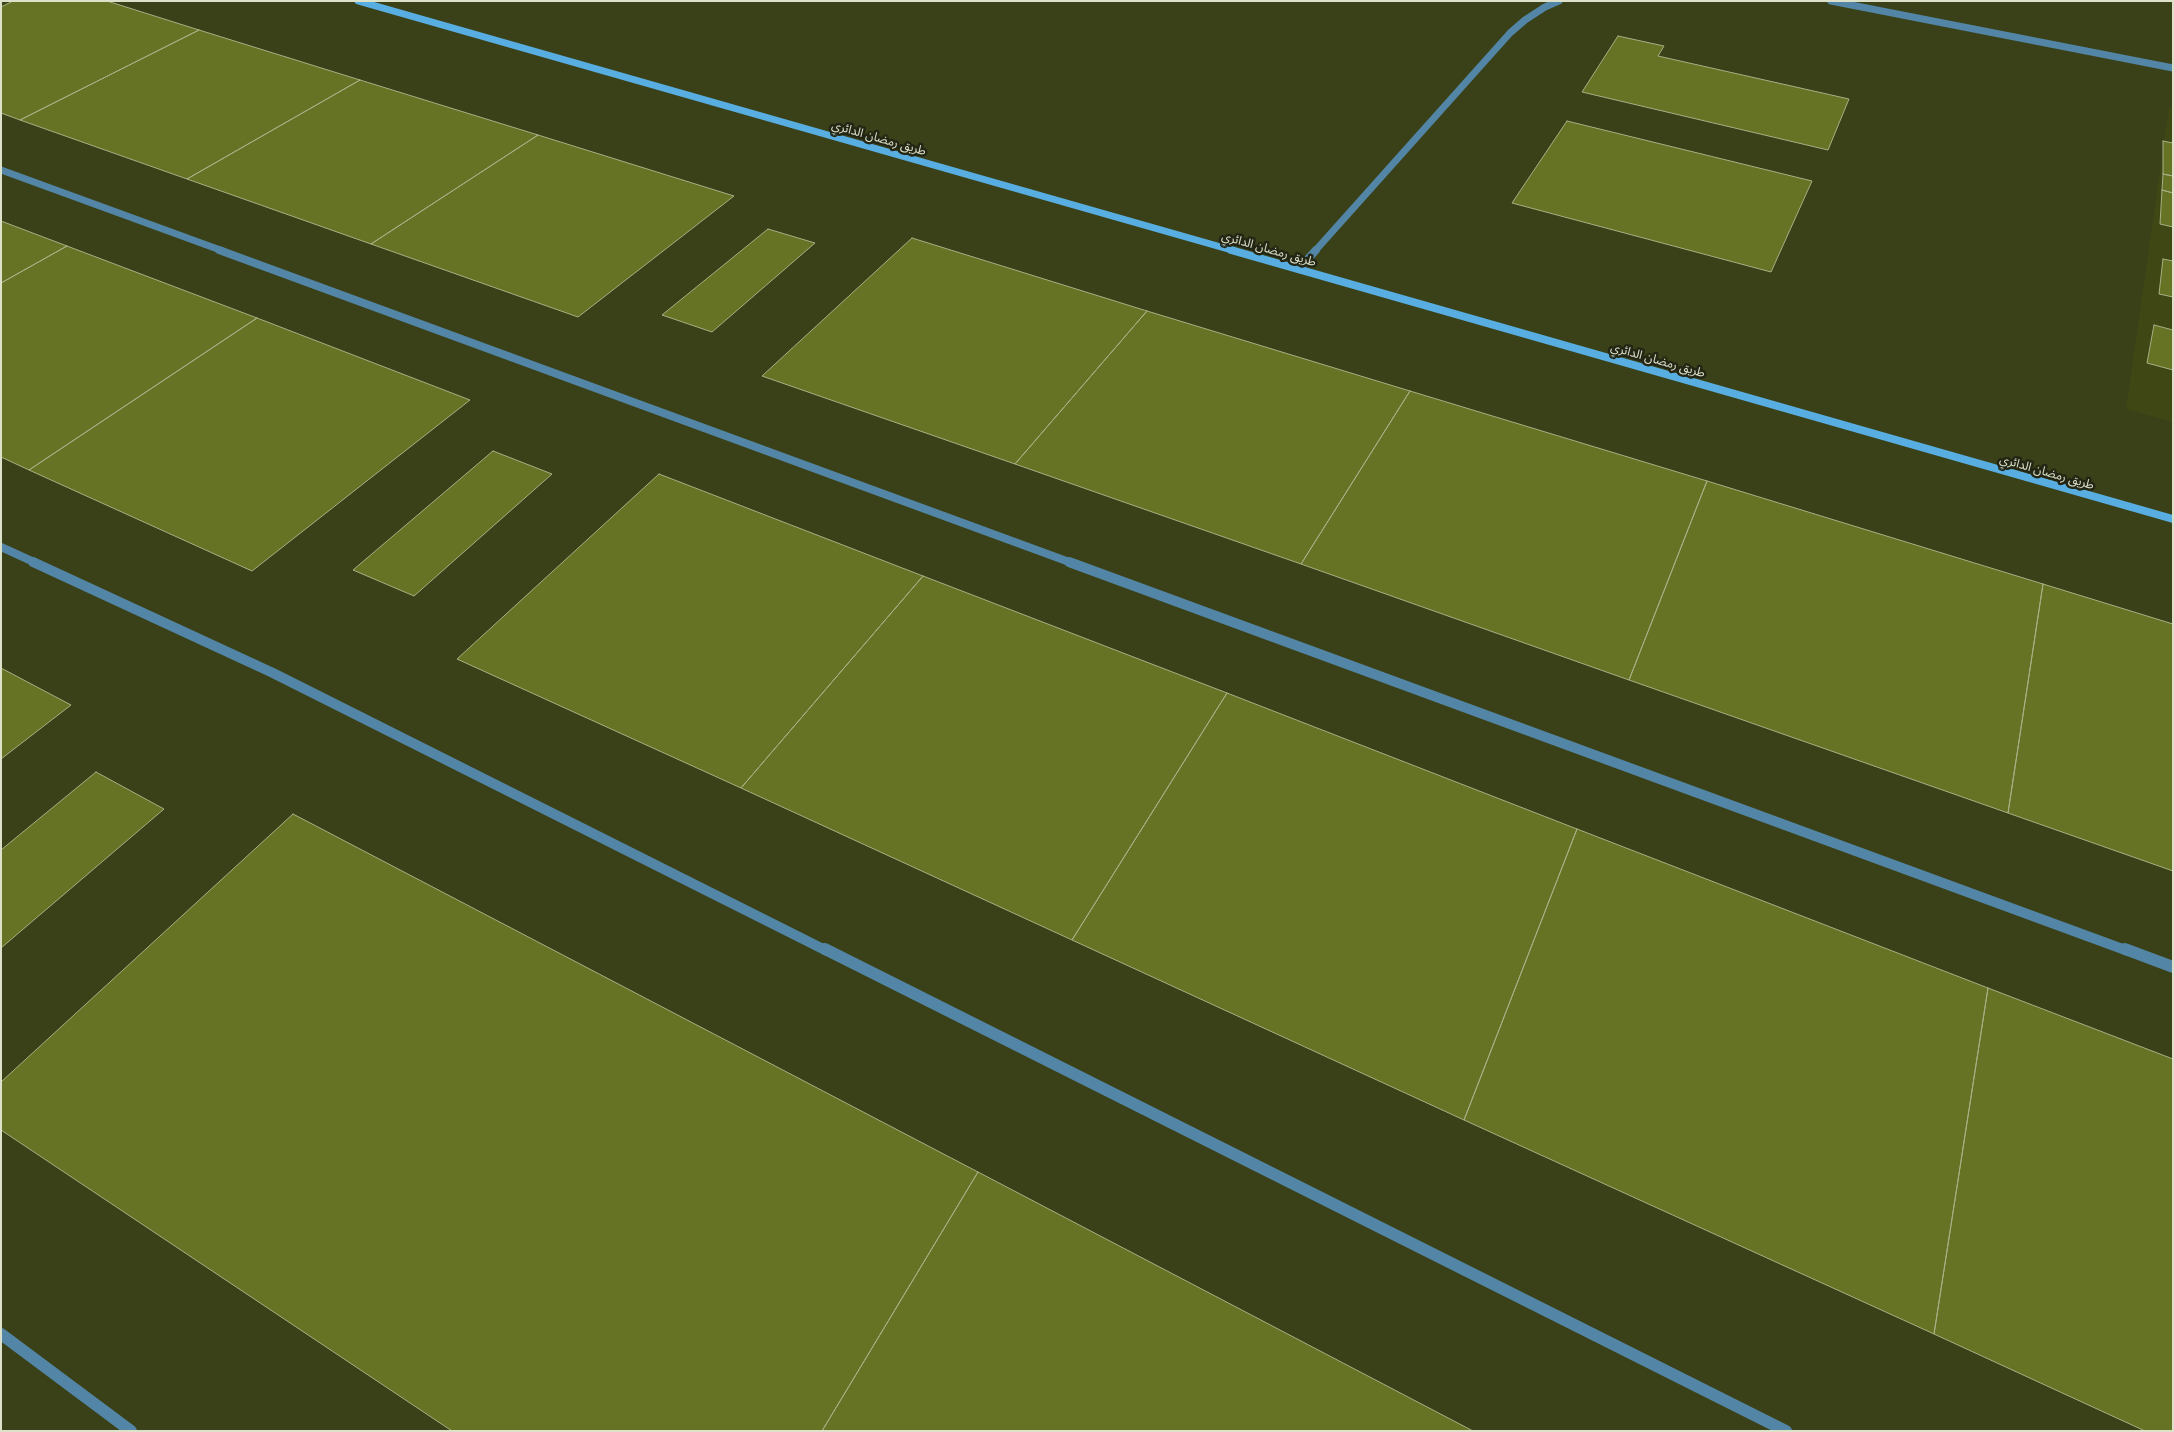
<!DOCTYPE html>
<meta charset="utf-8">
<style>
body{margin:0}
#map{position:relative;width:2174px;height:1432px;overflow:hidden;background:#3a4118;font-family:Lato,sans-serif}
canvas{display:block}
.frame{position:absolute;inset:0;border:2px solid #dce1ca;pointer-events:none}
</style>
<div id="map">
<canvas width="2174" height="1432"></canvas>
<div class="frame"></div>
</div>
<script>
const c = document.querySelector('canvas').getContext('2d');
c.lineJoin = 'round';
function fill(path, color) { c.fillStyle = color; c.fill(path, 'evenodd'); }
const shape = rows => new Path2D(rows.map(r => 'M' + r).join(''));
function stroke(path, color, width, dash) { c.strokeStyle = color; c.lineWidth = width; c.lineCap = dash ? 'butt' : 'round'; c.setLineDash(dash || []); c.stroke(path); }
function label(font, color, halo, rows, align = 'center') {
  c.font = font + ' Lato,"Noto Sans Arabic",sans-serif'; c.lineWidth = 5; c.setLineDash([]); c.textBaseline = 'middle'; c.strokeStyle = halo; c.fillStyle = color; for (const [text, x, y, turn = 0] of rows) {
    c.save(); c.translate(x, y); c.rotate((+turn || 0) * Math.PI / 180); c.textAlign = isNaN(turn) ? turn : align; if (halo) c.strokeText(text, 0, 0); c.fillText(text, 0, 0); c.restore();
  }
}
fill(shape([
 [2169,108,2173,108,2173,422,2126,409]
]), '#3f4715');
const building = shape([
 [13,1,107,1,199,30,20,120,1,113,1,7,13,1],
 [199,30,360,80,187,179,20,120,199,30],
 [1618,36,1664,46,1658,56,1849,99,1828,150,1582,92,1618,36],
 [360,80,538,135,371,244,187,179,360,80],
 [1567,121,1812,181,1771,272,1512,203,1567,121],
 [538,135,734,196,578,317,371,244,538,135],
 [2163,141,2173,143,2173,176,2163,174,2163,141],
 [2163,174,2173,176,2173,193,2162,190,2163,174],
 [2162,190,2173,193,2173,227,2160,224,2162,190],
 [1,221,67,246,1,283,1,221],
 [768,229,815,243,712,332,662,315,768,229],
 [912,238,1147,311,1015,464,762,376,912,238],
 [67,246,257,318,29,470,1,457,1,283,67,246],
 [2163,259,2173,261,2173,297,2159,294,2163,259],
 [1147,311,1410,391,1301,564,1015,464,1147,311],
 [257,318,470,400,252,571,29,470,257,318],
 [2154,325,2173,330,2173,370,2147,363,2154,325],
 [1410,391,1707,481,1629,680,1301,564,1410,391],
 [493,451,552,474,414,596,353,570,493,451],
 [659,474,923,576,741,788,457,659,659,474],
 [1707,481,2043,584,2008,813,1629,680,1707,481],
 [923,576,1227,693,1072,940,741,788,923,576],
 [2043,584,2173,624,2173,871,2008,813,2043,584],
 [1,668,71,705,1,759,1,668],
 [1227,693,1577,829,1464,1120,1072,940,1227,693],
 [96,772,164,809,1,948,1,850,96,772],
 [293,814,978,1172,822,1431,452,1431,1,1130,1,1082,293,814],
 [1577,829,1988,988,1934,1334,1464,1120,1577,829],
 [1988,988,2173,1059,2173,1431,2145,1431,1934,1334,1988,988],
 [978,1172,1473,1431,822,1431,978,1172]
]);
fill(building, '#667224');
stroke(building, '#a7b084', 1);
stroke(shape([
 [1,170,223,251]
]), '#5386a6', 7);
stroke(shape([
 [219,250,1072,563],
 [1,547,36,563]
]), '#5386a6', 8);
stroke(shape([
 [33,562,273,673,827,951],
 [1069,562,2128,951]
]), '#5386a6', 10);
stroke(shape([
 [825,949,1786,1431],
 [2125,949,2173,967],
 [1,1334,131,1431]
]), '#5386a6', 12);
stroke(shape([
 [1831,1,2173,68],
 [1315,251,1510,33,1525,20,1545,7,1559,1]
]), '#5386a6', 7);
stroke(shape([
 [1299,269,1316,250]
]), '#5386a6', 8);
stroke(shape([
 [358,1,1235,251]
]), '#59aee1', 7);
stroke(shape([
 [1231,250,2173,519]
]), '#59aee1', 8);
label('12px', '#dce1ca', '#232614', [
 ["طريق رمضان الدائري",879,138,16],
 ["طريق رمضان الدائري",1269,249,16],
 ["طريق رمضان الدائري",1658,360,16],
 ["طريق رمضان الدائري",2047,472,16]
]);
</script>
